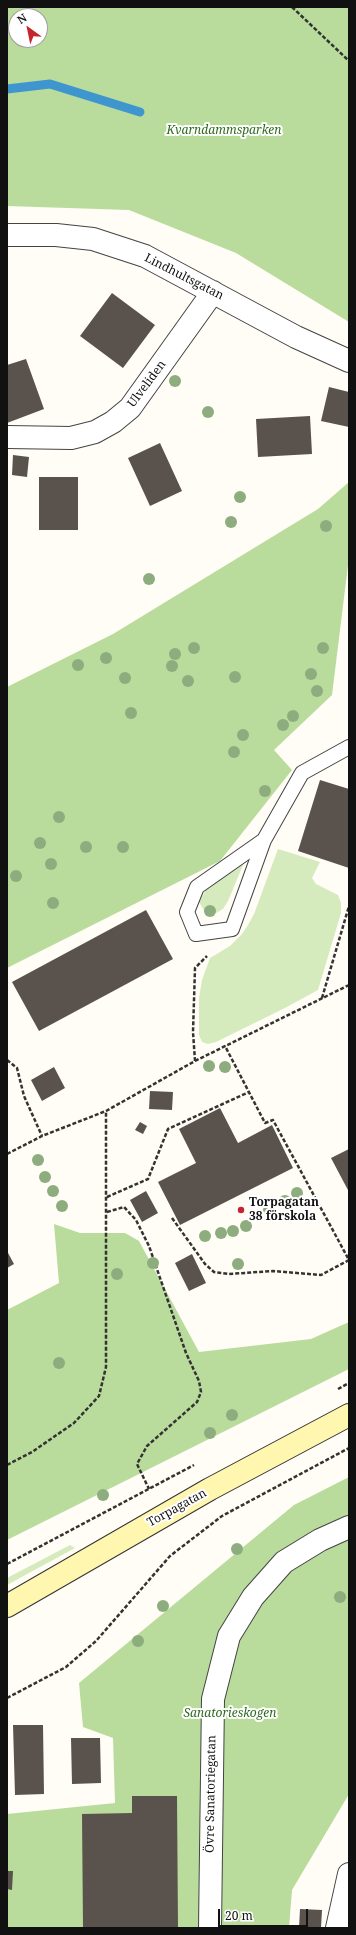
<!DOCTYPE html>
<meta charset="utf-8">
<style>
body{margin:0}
#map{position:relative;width:356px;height:1935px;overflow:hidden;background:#fffdf5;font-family:"Noto Serif",serif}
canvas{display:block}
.frame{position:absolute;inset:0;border:8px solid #111;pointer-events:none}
.north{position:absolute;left:8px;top:8px;width:40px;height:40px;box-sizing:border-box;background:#fff;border:1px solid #a0a0a0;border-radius:50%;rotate:327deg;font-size:11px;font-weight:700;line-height:16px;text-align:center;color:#111}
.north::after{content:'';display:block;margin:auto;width:14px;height:18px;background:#c4262e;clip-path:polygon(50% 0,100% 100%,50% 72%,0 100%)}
.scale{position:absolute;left:218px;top:1909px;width:90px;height:18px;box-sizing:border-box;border:2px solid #111;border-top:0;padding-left:5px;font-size:12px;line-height:14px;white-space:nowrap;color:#111;-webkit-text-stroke:3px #fff;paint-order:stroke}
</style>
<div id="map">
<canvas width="356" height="1935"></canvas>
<div class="frame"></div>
<div class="north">N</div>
<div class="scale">20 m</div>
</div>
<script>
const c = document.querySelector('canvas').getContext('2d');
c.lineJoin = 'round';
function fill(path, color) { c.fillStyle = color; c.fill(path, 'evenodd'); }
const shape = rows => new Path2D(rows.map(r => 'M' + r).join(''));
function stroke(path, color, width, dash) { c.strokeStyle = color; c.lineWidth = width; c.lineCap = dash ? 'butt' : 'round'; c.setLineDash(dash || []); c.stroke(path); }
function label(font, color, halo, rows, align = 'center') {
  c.font = font + ' "Noto Serif",serif'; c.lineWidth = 4; c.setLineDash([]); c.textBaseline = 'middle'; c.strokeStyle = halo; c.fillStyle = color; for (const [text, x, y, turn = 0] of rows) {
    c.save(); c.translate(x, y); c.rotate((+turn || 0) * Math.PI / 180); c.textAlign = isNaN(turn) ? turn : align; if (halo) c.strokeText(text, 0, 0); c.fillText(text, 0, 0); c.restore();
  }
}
fill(shape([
 [278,849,320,862,312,878,316,884,338,895,341,903,341,913,318,990,285,1008,216,1042,208,1044,202,1042,199,1035,199,998,202,980,210,958,230,946,242,934,248,925,254,914],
 [242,863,243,865,228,901,223,909,216,913,205,912,199,902,207,888],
 [70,1545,75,1548,7,1585,7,1578]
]), '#d5ebbd');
fill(shape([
 [7,7,349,7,349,322,236,253,129,210,7,206],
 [16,16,40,16,40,40,16,40],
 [349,482,349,557,332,695,274,750,292,770,220,861,7,968,7,687,113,634,318,509],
 [54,1224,80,1233,125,1233,139,1241,199,1352,311,1339,349,1322,349,1369,7,1540,7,1310,59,1283],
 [349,1477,349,1794,292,1890,289,1928,7,1928,7,1814,115,1803,113,1738,83,1727,79,1683,294,1505]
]), '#b9dc9c');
stroke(shape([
 [7,89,50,84,140,112]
]), '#3f96cf', 9);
fill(shape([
 [112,293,155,325,123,368,80,336],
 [26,359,44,409,7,423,7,365],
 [329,387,349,392,349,427,321,421],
 [310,416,312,454,258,457,256,419],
 [160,443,182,491,150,506,128,458],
 [13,455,29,457,27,477,12,475],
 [39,477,78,477,78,530,39,530],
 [320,780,349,789,349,868,298,851],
 [146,910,173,959,39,1031,12,982],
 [54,1067,65,1088,42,1101,31,1080],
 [150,1091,173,1092,172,1110,149,1109],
 [220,1108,238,1143,272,1125,293,1168,180,1225,158,1182,196,1163,179,1129],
 [140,1122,147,1126,143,1134,135,1130],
 [349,1149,349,1192,331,1158],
 [146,1191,158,1213,142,1222,130,1200],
 [7,1251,14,1264,7,1268],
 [192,1254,206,1283,189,1291,175,1263],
 [13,1725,43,1725,44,1794,15,1795],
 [71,1738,100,1738,101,1783,72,1784],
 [132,1796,177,1796,178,1928,83,1928,82,1814,132,1813],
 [7,1871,13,1871,12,1890,7,1889],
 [300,1909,322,1910,321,1928,299,1928]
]), '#5a524d');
const lane = shape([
 [264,840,197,887,187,912,196,934,232,929,264,840,302,773,349,747]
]);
const street = shape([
 [7,235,56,235,93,239,145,256,296,337,349,361],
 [7,437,71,438,95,432,113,422,130,408,213,292],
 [210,1928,213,1699,229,1636,253,1597,284,1562,320,1540,349,1527],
 [337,1928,349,1874]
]);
const secondary = shape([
 [7,1606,210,1489,349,1415]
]);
stroke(lane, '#444', 16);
stroke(street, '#444', 24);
stroke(secondary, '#333', 24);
stroke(shape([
 [292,7,349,61],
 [322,998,349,906],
 [7,1060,17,1068,24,1096,42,1136],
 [195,1061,349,985],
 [7,1154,42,1136,106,1111,195,1061,193,1032,195,968,207,956],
 [107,1197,148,1179,168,1129,249,1092],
 [107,1212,124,1207,136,1220,149,1246,186,1353,199,1381,201,1392,197,1402,147,1446,137,1464,149,1489],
 [172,1218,205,1264,214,1272,229,1274,273,1271,321,1275,349,1260,273,1120,265,1123,225,1046],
 [338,1389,349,1383],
 [7,1465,32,1452,74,1423,99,1396,106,1367,106,1111],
 [7,1564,194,1465],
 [7,1698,66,1667,96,1641,170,1556,222,1516,349,1448]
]), '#333', 2.5, [4, 2]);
stroke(lane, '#fff', 14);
stroke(street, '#fff', 22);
stroke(secondary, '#fff6b0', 22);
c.fillStyle = '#8dad7f';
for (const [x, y] of [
 [175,381],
 [208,412],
 [240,497],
 [231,522],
 [326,526],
 [149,579],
 [194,648],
 [323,648],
 [175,654],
 [106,658],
 [78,665],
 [172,666],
 [311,674],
 [235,677],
 [125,678],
 [188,681],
 [317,691],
 [131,713],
 [293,716],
 [283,725],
 [243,735],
 [234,752],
 [265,791],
 [59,817],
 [40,843],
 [86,847],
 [123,847],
 [51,864],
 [16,876],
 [53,903],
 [210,911],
 [209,1066],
 [225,1067],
 [38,1160],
 [45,1177],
 [53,1191],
 [297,1193],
 [285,1201],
 [62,1206],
 [269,1210],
 [246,1226],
 [233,1231],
 [221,1233],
 [205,1236],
 [153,1263],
 [238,1264],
 [117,1274],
 [59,1363],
 [232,1415],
 [210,1433],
 [103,1495],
 [237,1549],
 [340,1597],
 [163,1606],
 [138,1641]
]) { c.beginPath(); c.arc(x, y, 6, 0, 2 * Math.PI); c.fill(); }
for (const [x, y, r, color] of [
 [241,1210,4,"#c4262e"]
]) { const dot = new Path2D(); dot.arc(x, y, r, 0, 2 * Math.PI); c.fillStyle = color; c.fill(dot); stroke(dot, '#fff', 1.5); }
label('italic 12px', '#2f6b1f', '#fff', [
 ["Kvarndammsparken",224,131],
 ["Sanatorieskogen",230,1714]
]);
label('12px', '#111', '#fff', [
 ["Lindhultsgatan",184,277,27],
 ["Ulveliden",147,384,-53],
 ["Torpagatan",177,1508,-29],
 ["Övre Sanatoriegatan",211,1794,-89]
]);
label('bold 12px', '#111', '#fff', [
 ["Torpagatan",249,1203],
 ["38 förskola",249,1217]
], 'left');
</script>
